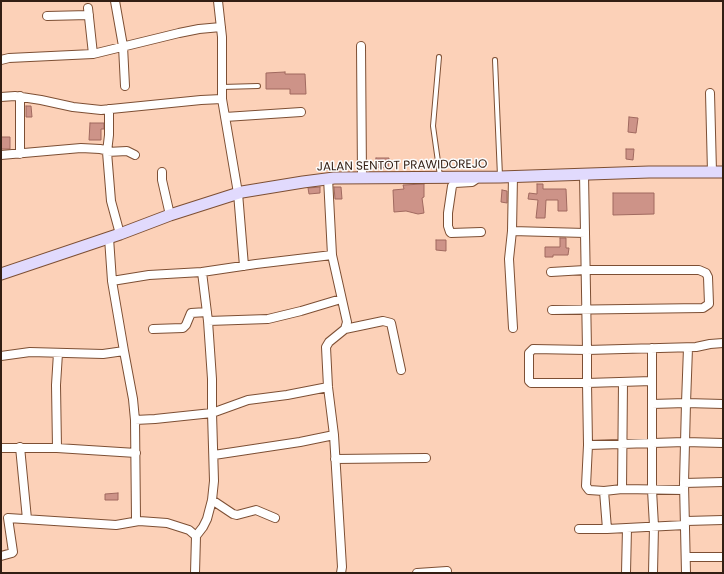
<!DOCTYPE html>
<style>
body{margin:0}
#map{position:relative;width:724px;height:574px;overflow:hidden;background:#fcd1b8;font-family:Poppins,sans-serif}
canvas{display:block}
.frame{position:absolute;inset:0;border:2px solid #321e13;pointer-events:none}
</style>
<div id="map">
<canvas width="724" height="574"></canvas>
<div class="frame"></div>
</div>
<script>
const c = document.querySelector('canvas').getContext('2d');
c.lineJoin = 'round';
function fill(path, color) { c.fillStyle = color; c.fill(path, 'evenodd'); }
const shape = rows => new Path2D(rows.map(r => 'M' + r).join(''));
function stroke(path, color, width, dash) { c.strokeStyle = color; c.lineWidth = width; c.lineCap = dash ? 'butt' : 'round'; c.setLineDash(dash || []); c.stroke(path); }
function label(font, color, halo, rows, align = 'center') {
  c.font = font + ' Poppins,sans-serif'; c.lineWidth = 3; c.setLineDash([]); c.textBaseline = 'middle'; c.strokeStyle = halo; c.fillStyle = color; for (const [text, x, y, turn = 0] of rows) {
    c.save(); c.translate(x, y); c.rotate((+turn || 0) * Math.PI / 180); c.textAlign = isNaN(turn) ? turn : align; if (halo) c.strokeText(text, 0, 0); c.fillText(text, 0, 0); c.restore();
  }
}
const building = shape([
 [285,72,285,74,305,74,306,94,290,94,290,89,266,89,266,73,285,72],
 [26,106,31,106,32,117,26,117,26,106],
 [629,117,638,118,636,133,628,132,629,117],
 [90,123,104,123,104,129,101,129,101,140,89,140,90,123],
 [1,137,10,137,10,149,1,149,1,137],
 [626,149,634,149,633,160,626,159,626,149],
 [376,158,389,158,388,168,375,167,376,158],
 [424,184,424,197,422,198,424,213,418,214,406,211,394,212,393,190,404,189,403,185,424,184],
 [537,184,543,184,543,189,566,189,567,211,558,211,558,200,546,200,545,218,536,218,538,200,528,199,529,193,537,194,537,184],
 [320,187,320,193,309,194,308,188,320,187],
 [334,187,341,187,342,199,335,199,334,187],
 [502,190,507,191,507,203,501,202,502,190],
 [613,193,654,193,654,214,613,215,613,193],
 [560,238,566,238,566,248,569,248,568,255,553,255,553,257,545,257,545,247,560,247,560,238],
 [436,240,446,240,446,251,436,250,436,240],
 [118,493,118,500,105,500,105,494,118,493]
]);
fill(building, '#cd9388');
stroke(building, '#a0695f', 1);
const service = shape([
 [439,57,433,126,440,176],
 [495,60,500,176],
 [222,87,258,86]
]);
const minor = shape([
 [115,1,123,46,125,86],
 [218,1,222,37,222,99,238,193,244,266],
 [88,8,93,54],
 [47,16,89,15],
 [361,46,362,177],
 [1,60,9,58,93,54,179,33,199,29,221,27],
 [710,93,712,172],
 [20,96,20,154],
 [1,97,15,96,41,100,73,107,101,110,201,100,222,99],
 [109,109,109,135,107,152,127,151,135,155],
 [225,117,301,112],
 [1,155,81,148,100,149,105,150,107,152,111,201,120,234],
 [162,172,162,180,170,215],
 [584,174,587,350,587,383,531,383,529,381,529,353,533,349,587,350,696,347,710,344,723,343],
 [328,178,332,255,347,322,345,329,329,342,326,347,328,387,334,435,342,567,341,573],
 [475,180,472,182,455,183,452,186,448,213,448,226,450,232,451,233,481,232],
 [512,231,585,233],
 [109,238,112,281,124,351],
 [551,272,585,270,699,270,706,273,708,277,709,304,703,308,552,310],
 [112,281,149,275,202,272],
 [208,321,268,319,301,311,341,299],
 [513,328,509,259,512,231,513,176],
 [153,329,183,328,186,325,191,313,207,312],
 [345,329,383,321,391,323,401,370],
 [1,356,30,352,103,354,124,351,133,399,135,420,136,519,139,521,167,523,189,530,196,536,195,573],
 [652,381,652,348],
 [623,382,622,489,684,490],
 [652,404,686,403,688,348],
 [135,420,155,419,212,413,248,400,287,395,328,387],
 [588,445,685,442,723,443],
 [20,447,27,519],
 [1,448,57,448,136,453],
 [57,448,56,385,58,353],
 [214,455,300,442,334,435],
 [335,459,426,458],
 [684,483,723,482],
 [604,491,622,489],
 [212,500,233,514,237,515,256,510,275,518],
 [686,521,723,520],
 [579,529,607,529,604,491,589,490,586,486,588,445,587,383,652,381,652,490,654,526,653,573],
 [607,529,685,525],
 [196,536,203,527,207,519,212,500,214,481,212,413,212,379,208,321,202,272,256,264,332,255],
 [1,556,12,553,13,552,8,518,116,525,139,521],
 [686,557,723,557],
 [417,573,447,571],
 [626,573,627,528],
 [686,573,684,483,686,403,723,404]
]);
const secondary = shape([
 [1,274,120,234,170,215,242,192,303,182,334,178,500,177,649,172,723,172]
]);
stroke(service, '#7d4f34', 6);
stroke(minor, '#7d4f34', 10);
stroke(secondary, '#7d4f34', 13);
stroke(service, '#fff', 4);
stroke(minor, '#fff', 8);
stroke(secondary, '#e1dafd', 11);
label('12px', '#321e13', '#fcfcfc', [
 ["JALAN SENTOT PRAWIDOREJO",402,166,-1]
]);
</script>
